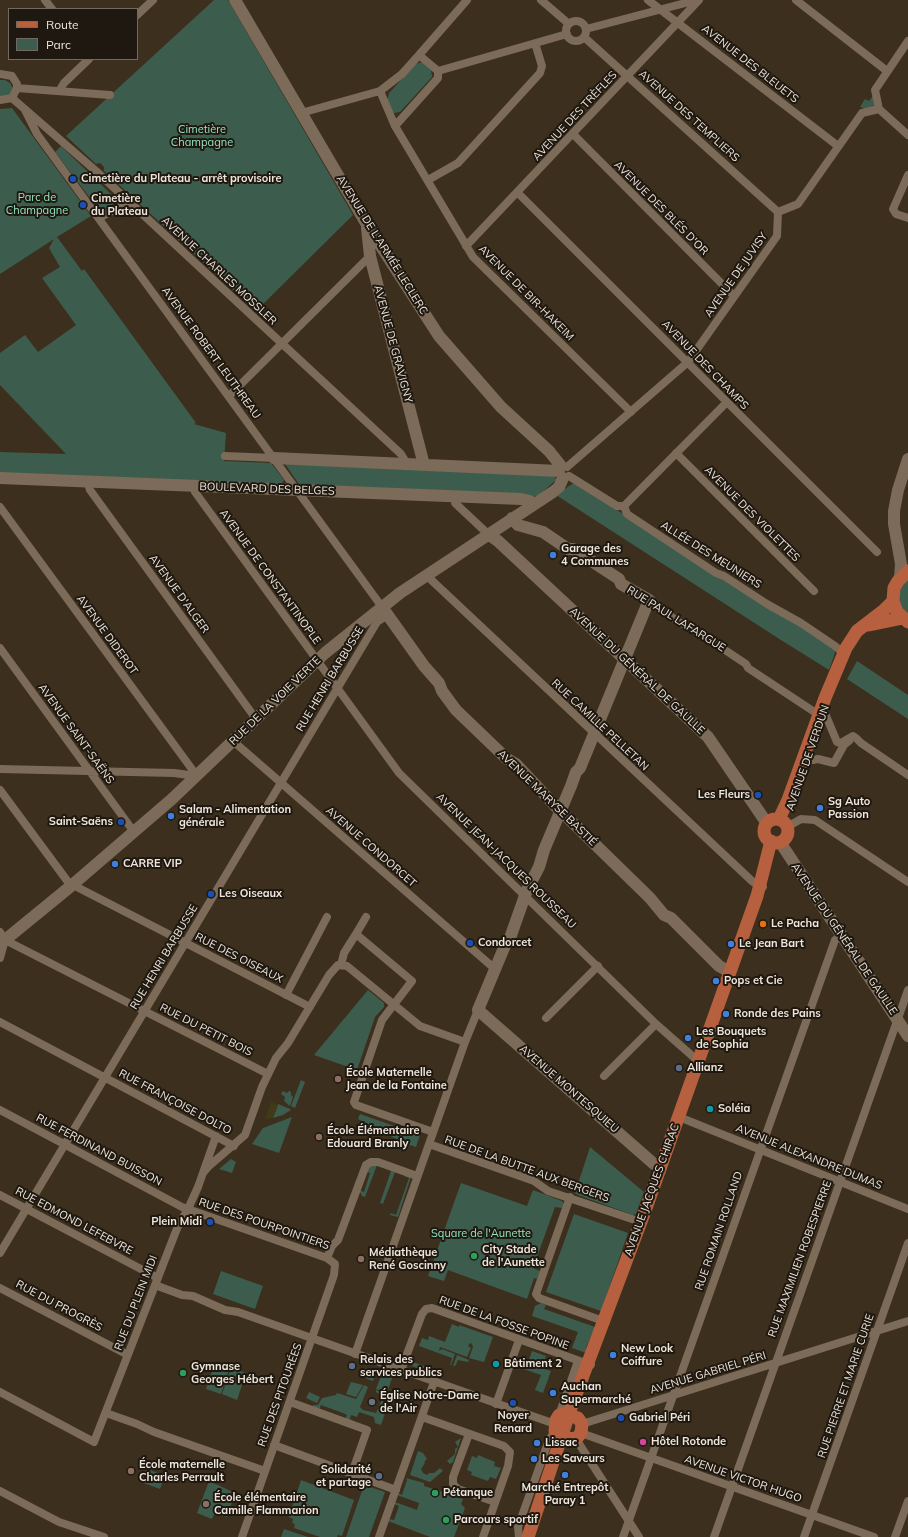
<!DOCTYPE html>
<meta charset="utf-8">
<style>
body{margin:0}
#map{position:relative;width:908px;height:1537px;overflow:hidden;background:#3d2f1d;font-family:Mulish,sans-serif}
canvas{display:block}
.legend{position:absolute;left:8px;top:8px;width:130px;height:52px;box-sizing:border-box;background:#1e1810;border:1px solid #726a61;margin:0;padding:5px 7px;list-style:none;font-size:12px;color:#efe6db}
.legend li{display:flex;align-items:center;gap:8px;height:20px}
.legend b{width:20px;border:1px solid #726a61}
</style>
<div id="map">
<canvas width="908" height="1537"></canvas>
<ul class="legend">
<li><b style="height:5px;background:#b6603f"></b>Route</li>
<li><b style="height:11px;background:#3c5d4e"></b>Parc</li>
</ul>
</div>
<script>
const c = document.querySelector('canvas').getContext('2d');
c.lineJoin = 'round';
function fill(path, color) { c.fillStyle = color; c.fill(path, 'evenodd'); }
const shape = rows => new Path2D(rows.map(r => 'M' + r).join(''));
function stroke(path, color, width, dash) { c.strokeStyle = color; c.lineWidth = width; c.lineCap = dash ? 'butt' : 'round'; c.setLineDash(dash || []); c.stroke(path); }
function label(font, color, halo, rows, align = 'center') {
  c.font = font + ' Mulish,sans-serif'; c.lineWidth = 4; c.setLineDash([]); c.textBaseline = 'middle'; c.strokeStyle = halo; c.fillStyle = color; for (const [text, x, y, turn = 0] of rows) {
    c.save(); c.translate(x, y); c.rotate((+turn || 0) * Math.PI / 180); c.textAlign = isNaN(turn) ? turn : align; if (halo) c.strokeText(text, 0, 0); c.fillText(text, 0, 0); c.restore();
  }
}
fill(shape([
 [214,0,228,0,353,215,256,311,104,171,104,167,100,163,96,164,66,136],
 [422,62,431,70,432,77,400,112,394,113,387,102,389,93,416,64],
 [0,80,5,80,10,83,13,88,12,94,0,98],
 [873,96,874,105,872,108,866,109,860,107,865,99,869,101],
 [12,108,91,216,57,237,82,271,84,269,196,423,194,424,226,433,224,461,271,463,284,480,281,485,0,475,0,452,66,454,0,385,0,353,25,335,38,352,76,325,42,278,60,267,49,248,54,239,0,274,0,109],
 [61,146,116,199,113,204,105,210,99,210,55,152],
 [285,464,555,475,556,480,538,496,301,487],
 [575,482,623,514,833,646,835,653,829,670,781,640,556,495],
 [908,577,908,615,901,607,899,598,899,590],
 [857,661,908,695,908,719,847,679],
 [368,990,384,1003,384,1007,375,1017,357,1070,314,1055],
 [301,1080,305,1082,295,1108,291,1106],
 [283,1091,287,1093,289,1091,291,1092,291,1095,293,1097,290,1106,284,1101,285,1097,281,1094],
 [278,1104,290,1109,291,1110,283,1115,273,1118],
 [360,1114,420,1135,416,1147,404,1143,358,1119],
 [292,1117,279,1153,252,1144,263,1128],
 [590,1147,644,1192,636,1214,633,1215,578,1195,575,1193],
 [231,1159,236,1162,232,1173,219,1169],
 [377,1165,365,1197,362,1196,359,1190,364,1192,370,1173,365,1171,371,1166],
 [391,1171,395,1172,383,1204,380,1203],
 [404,1174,411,1177,398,1217,390,1215,391,1213,396,1215,409,1178,404,1176],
 [461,1183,527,1206,533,1190,562,1201,564,1204,562,1208,555,1207,533,1268,540,1271,537,1279,534,1278,527,1299,448,1270,444,1281,428,1276],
 [574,1214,628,1233,601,1311,546,1292],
 [221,1271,263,1286,255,1309,213,1294],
 [541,1303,546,1305,544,1309,595,1327,586,1348,588,1349,586,1353,572,1348,578,1332,532,1316,535,1306],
 [452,1324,459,1327,459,1325,493,1337,484,1362,469,1358,473,1347,472,1344,470,1343,468,1346,471,1348,467,1357,440,1347,439,1351,442,1349,455,1354,451,1365,450,1365,452,1358,419,1346,422,1338,428,1340,429,1336,445,1342],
 [532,1351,546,1356,542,1368,551,1371,543,1393,535,1390,541,1375,515,1366,517,1361,528,1363],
 [457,1355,469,1360,468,1362,458,1360,455,1366,453,1366],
 [215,1362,230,1367,221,1394,206,1389],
 [413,1362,427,1367,425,1371,412,1366],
 [231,1368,246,1373,237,1400,222,1394],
 [365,1368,376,1372,373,1381,367,1379,363,1374],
 [382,1374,392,1378,387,1393,376,1389],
 [351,1382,363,1385,356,1397,346,1394],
 [364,1385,368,1387,360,1407,363,1410,376,1413,383,1397,376,1392,376,1390,387,1394,385,1399,389,1401,381,1425,375,1423,374,1417,359,1412,357,1417,351,1415,350,1419,354,1421,345,1419,347,1415,343,1413,321,1405,319,1410,313,1408,313,1405,318,1405,322,1398,336,1395,337,1393,356,1399],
 [309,1392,320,1397,317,1403,306,1398],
 [461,1438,453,1462,450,1464,447,1461,455,1454,455,1449,458,1447,455,1442],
 [418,1451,423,1453,427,1459,424,1462,425,1463,421,1469,423,1473,427,1475,429,1473,434,1473,440,1468,443,1471,430,1482,410,1475],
 [478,1455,495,1462,494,1466,501,1468,496,1479,490,1477,488,1481,471,1475,472,1472,467,1470,472,1456,477,1458],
 [146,1469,165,1475,160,1489,141,1482],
 [406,1478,424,1483,424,1486,443,1492,443,1494,463,1499,461,1504,465,1508,454,1537,430,1537,388,1521,389,1519,394,1520,399,1506,394,1504,395,1502,417,1510,419,1503,397,1495,398,1493,402,1495,407,1480],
 [301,1480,354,1500,342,1536,338,1535,337,1537,320,1537,294,1528,295,1524,292,1523,293,1519,289,1517],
 [209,1481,235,1493,227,1517,215,1513,217,1508,212,1519,197,1513],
 [364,1485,385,1492,369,1537,346,1537],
 [284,1529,308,1537,281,1537]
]), '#3c5d4e');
fill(shape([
 [271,1102,278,1105,273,1118,265,1119]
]), '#413918');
stroke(shape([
 [45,0,52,9],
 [541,0,569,24],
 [648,0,838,146],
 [796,0,887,71],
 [137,15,153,0],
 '566 31a10 10 0 1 1 20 0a10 10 0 1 1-20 0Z',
 [586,29,697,0],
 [584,37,778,212],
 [419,55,467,0],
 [438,71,567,34],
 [0,74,12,76,17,84,17,88,12,98,0,100],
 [17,88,110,95],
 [59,91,64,83,89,59],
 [380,91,395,126,473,257,631,412],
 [12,98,96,171,401,454,407,464],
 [879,109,875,90,908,41],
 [879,109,908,135],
 [25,110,37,134,382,607],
 [301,113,380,91,402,74,419,55,438,71,438,78,395,126],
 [573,134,734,296],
 [908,175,893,209,896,214,908,218],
 [428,180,458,163,540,73,542,66,535,43],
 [518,193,877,552],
 [99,218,129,202],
 [466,246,699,0],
 [229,396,370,256],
 [676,453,814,591],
 [225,456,274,458],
 [567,467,688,362,777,236,778,212,798,204,862,113,879,109],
 [569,476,617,506,624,506],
 [87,481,90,490,256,719],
 [193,486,195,492,399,773,656,1024,698,1061],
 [456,496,455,503,488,534],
 [624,506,627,514,716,573,724,576,767,604,801,623,835,646,843,653],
 [624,506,726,403],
 [0,507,197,776],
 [426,575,753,882,763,887],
 [649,600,677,621,695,630,746,664,748,668,813,711,819,713],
 [0,648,134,832],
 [824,711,837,742,841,743,853,736,856,738,861,743,908,775],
 [233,741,495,969],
 [807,761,818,759,834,763,844,745,849,741],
 [0,769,174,773,197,776],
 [0,790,71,886],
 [787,827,801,819,815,820,908,882],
 [73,885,310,1007],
 [0,932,5,940],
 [356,934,366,917],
 [5,940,268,1074],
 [0,958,5,940],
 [341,965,344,953,356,934,412,981,382,1020,354,1102,356,1105,433,1132],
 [286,995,327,917],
 [546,1018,598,966],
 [0,1022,234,1146],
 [604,1076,656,1024],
 [0,1110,182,1207,327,1258,335,1264,334,1275,242,1537],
 [679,1117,908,1209],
 [429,1144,534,1181,548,1191,641,1222],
 [203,1173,209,1166,245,1135,262,1087,276,1058,288,1043,329,975,338,965,347,966,420,1026,465,1042],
 [0,1195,158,1278],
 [570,1197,536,1294,539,1298,606,1322],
 [0,1253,377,622,388,615],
 [327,1258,332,1246,338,1240,366,1165,371,1162,378,1162,417,1176],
 [155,1285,182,1295,193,1296,225,1310,238,1312,555,1424],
 [0,1288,128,1355],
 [355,1354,465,1042,478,1010],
 [401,1370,422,1314,426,1309,432,1308,591,1365],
 [0,1392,94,1442,178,1226,188,1209,198,1187,216,1136],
 [290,1402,367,1430,352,1473],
 [496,1404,519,1340],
 [106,1413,137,1424,154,1432,265,1471],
 [559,1415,578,1361],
 [422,1417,504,1446,510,1452,508,1466,483,1537],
 [582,1424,908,1321],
 [581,1433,874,1537],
 [469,1434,453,1477,453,1484,458,1489,495,1502],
 [576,1439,639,1537],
 [274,1445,396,1490],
 [0,1491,59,1522,104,1537],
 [379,1537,434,1382],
 [519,1537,518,1527,549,1440,555,1431],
 [623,1537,835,940,841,936],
 [714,1537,908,990],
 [804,1537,908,1243],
 [895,1537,908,1501]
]), '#7b6b58', 8);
stroke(shape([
 [235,0,366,223,439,336,501,407,549,451,561,466],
 [367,228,370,256,424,465],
 [274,458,559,471],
 [0,478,521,499,530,501,533,504],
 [512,518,518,525,543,532,568,549,573,549,619,579,621,584,649,600,580,768,576,772,571,786,544,850,539,867,527,890,510,938,506,943,478,1010,654,1164,661,1167],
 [488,534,498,541,708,737,764,819,769,822],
 [900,578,901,564,894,524,894,511,898,490,908,459],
 [382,607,424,666,439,683,442,691,456,710,507,759,516,764,560,811],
 [568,818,650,898,664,915,671,918,719,966,730,972],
 [780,842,908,1036],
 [0,944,71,886,172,799,325,653,400,593,553,492,559,487,563,478]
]), '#7b6b58', 12);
stroke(shape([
 [908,571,898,581,894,588,893,601,897,612,908,622],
 [869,625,903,618],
 [779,819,788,800,825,698,846,648,857,631,883,611,893,601],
 '764 831a12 12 0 1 1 24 0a12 12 0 1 1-24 0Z',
 [564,1414,578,1418,582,1424,581,1433,576,1439,567,1438,558,1434,555,1431,556,1420,559,1415,564,1414],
 [528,1537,572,1405,645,1211,757,896,771,841]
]), '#b6603f', 13);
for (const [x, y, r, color] of [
 [73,179,4,"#1a4fb4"],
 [83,205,4,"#1a4fb4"],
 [553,555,4,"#3f7fe0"],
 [758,795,4,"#1a4fb4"],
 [820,808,4,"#3f7fe0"],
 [171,816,4,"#3f7fe0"],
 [121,822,4,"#1a4fb4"],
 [115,864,4,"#3f7fe0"],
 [211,894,4,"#1a4fb4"],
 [763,924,4,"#e8710a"],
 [470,943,4,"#1a4fb4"],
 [731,944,4,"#3f7fe0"],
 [716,981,4,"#3f7fe0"],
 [726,1014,4,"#3f7fe0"],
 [688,1038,4,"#3f7fe0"],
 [679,1068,4,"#5c6f8a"],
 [338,1079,4,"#8d6e63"],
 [710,1109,4,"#0f9aa8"],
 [319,1137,4,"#8d6e63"],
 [210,1222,4,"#1a4fb4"],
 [474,1256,4,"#2e9e5b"],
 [361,1259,4,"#8d6e63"],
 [613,1355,4,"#3f7fe0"],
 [496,1364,4,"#0f9aa8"],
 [352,1366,4,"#5c6f8a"],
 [183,1373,4,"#2e9e5b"],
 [553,1393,4,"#3f7fe0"],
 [372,1402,4,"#6b7280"],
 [513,1403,4,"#1a4fb4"],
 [621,1418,4,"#1a4fb4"],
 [643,1442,4,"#d1479c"],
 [537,1443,4,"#3f7fe0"],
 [534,1459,4,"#3f7fe0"],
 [131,1471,4,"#8d6e63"],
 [565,1475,4,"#3f7fe0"],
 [379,1476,4,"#5c6f8a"],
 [435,1493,4,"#2e9e5b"],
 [206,1504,4,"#8d6e63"],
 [446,1520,4,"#2e9e5b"]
]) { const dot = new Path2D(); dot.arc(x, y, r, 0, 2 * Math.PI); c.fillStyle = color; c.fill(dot); stroke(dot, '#1e1810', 1.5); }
label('11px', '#efe6db', '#1e1810', [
 ["AVENUE DES BLEUETS",750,64,38],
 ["AVENUE DES TRÈFLES",575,116,-47],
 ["AVENUE DES TEMPLIERS",689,116,42],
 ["AVENUE DES BLÉS D'OR",661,208,45],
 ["AVENUE DE L'ARMÉE LECLERC",382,245,58],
 ["AVENUE CHARLES MOSSLER",219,271,43],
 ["AVENUE DE JUVISY",736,275,-55],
 ["AVENUE DE BIR-HAKEIM",526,293,45],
 ["AVENUE DE GRAVIGNY",393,344,75],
 ["AVENUE ROBERT LEUTHREAU",211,353,54],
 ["AVENUE DES CHAMPS",705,365,46],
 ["BOULEVARD DES BELGES",267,489,2],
 ["AVENUE DES VIOLETTES",752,514,45],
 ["ALLÉE DES MEUNIERS",711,555,32],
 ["AVENUE DE CONSTANTINOPLE",270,577,54],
 ["AVENUE D'ALGER",179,594,54],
 ["RUE PAUL LAFARGUE",676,619,32],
 ["AVENUE DIDEROT",107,635,54],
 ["AVENUE DU GÉNÉRAL DE GAULLE",637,671,43],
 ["RUE HENRI BARBUSSE",330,679,-59],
 ["RUE DE LA VOIE VERTE",275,701,-44],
 ["RUE CAMILLE PELLETAN",600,725,43],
 ["AVENUE SAINT-SAËNS",76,734,54],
 ["AVENUE DE VERDUN",808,758,-71],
 ["AVENUE MARYSE BASTIÉ",547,798,44],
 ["AVENUE CONDORCET",371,847,41],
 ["AVENUE JEAN-JACQUES ROUSSEAU",506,861,44],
 ["AVENUE DU GÉNÉRAL DE GAULLE",844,939,56],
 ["RUE HENRI BARBUSSE",164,957,-59],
 ["RUE DES OISEAUX",239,958,27],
 ["RUE DU PETIT BOIS",206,1030,27],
 ["AVENUE MONTESQUIEU",569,1089,41],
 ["RUE FRANÇOISE DOLTO",175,1102,28],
 ["RUE FERDINAND BUISSON",99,1150,28],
 ["AVENUE ALEXANDRE DUMAS",809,1157,22],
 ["RUE DE LA BUTTE AUX BERGERS",527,1169,20],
 ["AVENUE JACQUES CHIRAC",652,1190,-70],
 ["RUE EDMOND LEFEBVRE",74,1221,28],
 ["RUE DES POURPOINTIERS",264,1224,19],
 ["RUE ROMAIN ROLLAND",719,1231,-71],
 ["RUE MAXIMILIEN ROBESPIERRE",800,1259,-70],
 ["RUE DU PLEIN MIDI",136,1303,-69],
 ["RUE DU PROGRÈS",59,1306,28],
 ["RUE DE LA FOSSE POPINE",504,1323,20],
 ["AVENUE GABRIEL PÉRI",708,1373,-17],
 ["RUE PIERRE ET MARIE CURIE",846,1386,-71],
 ["RUE DES PITOURÉES",280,1395,-70],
 ["AVENUE VICTOR HUGO",743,1479,19]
]);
label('11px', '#92e5bf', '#1e1810', [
 ["Cimetière",202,130],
 ["Champagne",202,143],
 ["Parc de",37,198],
 ["Champagne",37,211],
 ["Square de l'Aunette",481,1234]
]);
label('bold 11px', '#efe6db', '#1e1810', [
 ["Cimetière du Plateau - arrêt provisoire",81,179],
 ["Cimetière",91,199],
 ["du Plateau",91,212],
 ["Garage des",561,549],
 ["4 Communes",561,562],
 ["Les Fleurs",750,795,"right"],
 ["Sg Auto",828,802],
 ["Passion",828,815],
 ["Salam - Alimentation",179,810],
 ["générale",179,823],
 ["Saint-Saëns",113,822,"right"],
 ["CARRE VIP",123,864],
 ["Les Oiseaux",219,894],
 ["Le Pacha",771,924],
 ["Condorcet",478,943],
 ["Le Jean Bart",739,944],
 ["Pops et Cie",724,981],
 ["Ronde des Pains",734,1014],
 ["Les Bouquets",696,1032],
 ["de Sophia",696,1045],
 ["Allianz",687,1068],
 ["École Maternelle",346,1073],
 ["Jean de la Fontaine",346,1086],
 ["Soléia",718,1109],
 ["École Élémentaire",327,1131],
 ["Edouard Branly",327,1144],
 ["Plein Midi",202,1222,"right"],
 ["City Stade",482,1250],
 ["de l'Aunette",482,1263],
 ["Médiathèque",369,1253],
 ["René Goscinny",369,1266],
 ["New Look",621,1349],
 ["Coiffure",621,1362],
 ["Relais des",360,1360],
 ["services publics",360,1373],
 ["Bâtiment 2",504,1364],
 ["Gymnase",191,1367],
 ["Georges Hébert",191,1380],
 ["Auchan",561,1387],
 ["Supermarché",561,1400],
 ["Église Notre-Dame",380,1396],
 ["de l'Air",380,1409],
 ["Noyer",513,1416,"center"],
 ["Renard",513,1429,"center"],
 ["Gabriel Péri",629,1418],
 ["Hôtel Rotonde",651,1442],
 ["Lissac",545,1443],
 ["Les Saveurs",542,1459],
 ["École maternelle",139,1465],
 ["Charles Perrault",139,1478],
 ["Solidarité",371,1470,"right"],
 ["et partage",371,1483,"right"],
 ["Marché Entrepôt",565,1488,"center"],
 ["Paray 1",565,1501,"center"],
 ["Pétanque",443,1493],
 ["École élémentaire",214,1498],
 ["Camille Flammarion",214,1511],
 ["Parcours sportif",454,1520]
], 'left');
</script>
